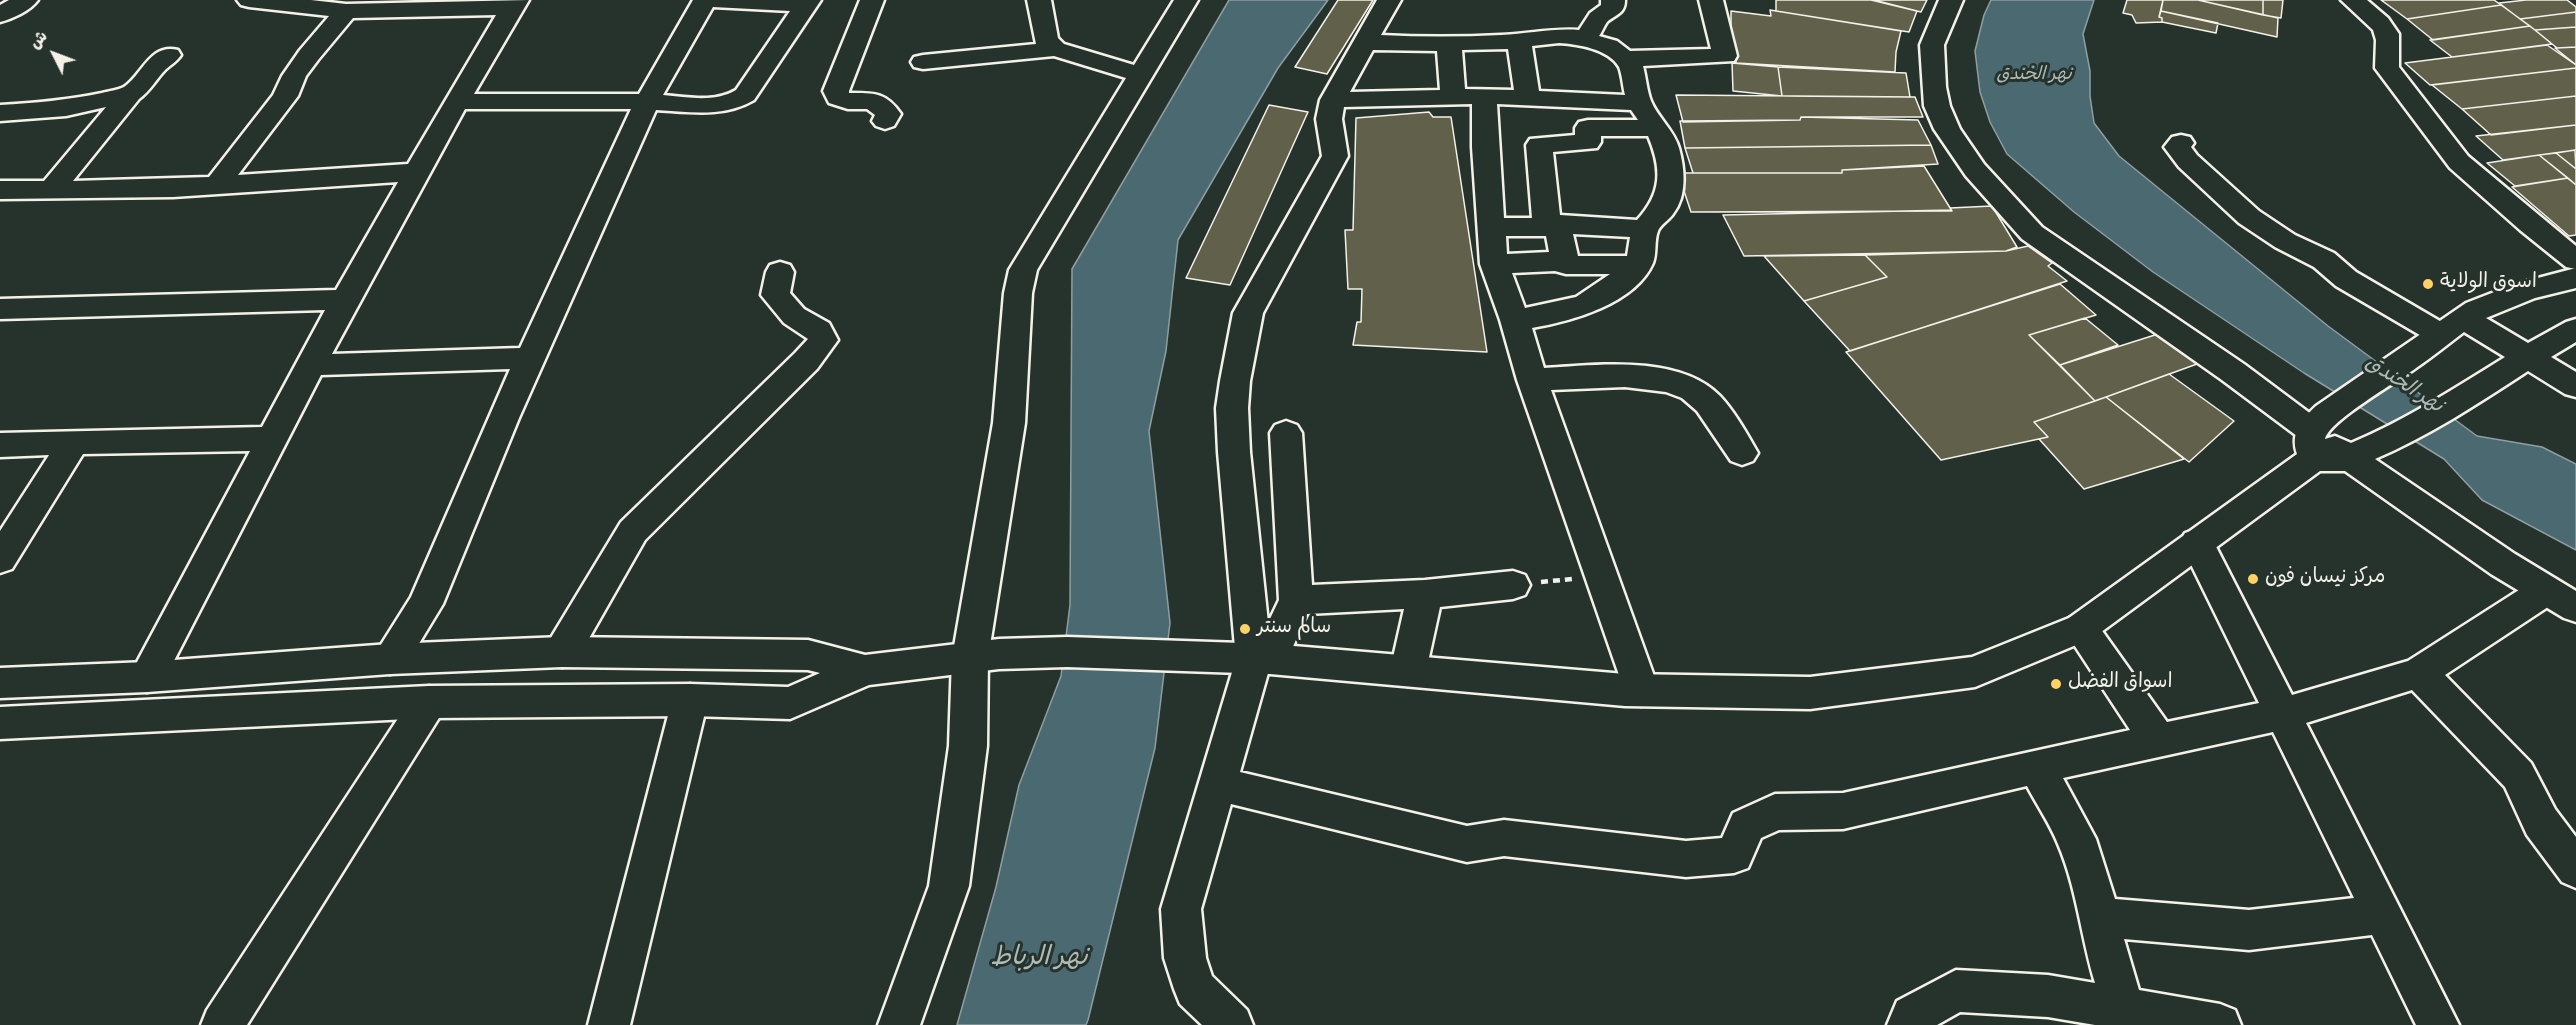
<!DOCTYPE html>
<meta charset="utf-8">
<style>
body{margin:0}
#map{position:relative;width:2576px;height:1025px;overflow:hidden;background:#26332d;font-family:"Gochi Hand","Playpen Sans Arabic",sans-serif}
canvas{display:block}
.north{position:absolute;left:24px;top:24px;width:60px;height:60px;-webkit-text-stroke:4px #26332d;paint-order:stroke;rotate:312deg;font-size:16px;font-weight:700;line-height:24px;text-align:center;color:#f4f1e8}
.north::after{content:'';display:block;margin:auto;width:21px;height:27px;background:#f4f1e8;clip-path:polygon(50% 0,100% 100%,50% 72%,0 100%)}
</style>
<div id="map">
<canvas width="2576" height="1025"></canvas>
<div class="north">ش</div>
</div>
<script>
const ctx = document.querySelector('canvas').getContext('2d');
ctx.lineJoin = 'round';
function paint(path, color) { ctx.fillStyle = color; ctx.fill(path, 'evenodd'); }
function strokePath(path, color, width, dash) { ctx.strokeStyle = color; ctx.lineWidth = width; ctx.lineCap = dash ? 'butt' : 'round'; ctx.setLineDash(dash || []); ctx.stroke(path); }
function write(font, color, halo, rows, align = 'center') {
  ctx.font = font + ' "Gochi Hand","Playpen Sans Arabic",sans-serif'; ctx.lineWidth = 6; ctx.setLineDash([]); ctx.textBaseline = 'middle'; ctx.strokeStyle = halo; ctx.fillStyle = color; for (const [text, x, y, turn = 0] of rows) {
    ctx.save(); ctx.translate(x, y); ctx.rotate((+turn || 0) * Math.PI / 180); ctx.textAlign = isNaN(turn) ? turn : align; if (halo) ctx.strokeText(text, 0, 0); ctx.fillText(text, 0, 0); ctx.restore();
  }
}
const water = new Path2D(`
 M1229,0H1328L1278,68L1178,240L1166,351L1149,431L1170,623L1155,748L1088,1020L1086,1025H957L996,887L1019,785L1061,676L1070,605L1072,269Z
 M1991,0H2094L2083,34L2090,71V96L2094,123L2119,156L2328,326L2477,436L2542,447L2576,464V550L2482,500L2444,459L2304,373L2153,272L2074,212L2007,154L1990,122L1980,92L1975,51L1984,15Z`);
const building = new Path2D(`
 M1338,0H1373L1327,74L1295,67Z
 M1776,0H1874L1917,11L1909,32L1776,11Z
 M1871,0H1927L1921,12Z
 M2127,0H2163L2159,17L2162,18V22L2136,23L2132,15L2123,13Z
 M2163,0H2198L2278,18L2277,37L2161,11Z
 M2198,0H2263V15Z
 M2263,0H2283L2281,18L2263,15Z
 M2381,0H2494L2501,5L2407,19Z
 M2526,0H2567L2576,7V12L2520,19L2499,3Z
 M2501,5L2530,26L2433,40L2407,19Z
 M1770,10L1901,31L1896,52L1895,72L1736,63L1731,38V11L1771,16Z
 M2161,11L2218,23L2216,33L2162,22V18L2159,17Z
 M2576,12V27L2535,30L2520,19Z
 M2530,26L2552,44L2452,57L2430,40Z
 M2576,27V47L2557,48L2535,30Z
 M2547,45L2576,65V68L2430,85L2405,63Z
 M2576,47V65L2555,48H2557Z
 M1732,63L1778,67L1782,96L1733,91Z
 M1778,67L1906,73L1910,97L1782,96Z
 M2576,68V96L2462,109L2432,85Z
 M1676,95L1915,97L1923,117H1801L1800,120L1683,122Z
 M2576,96V125L2491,135L2462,109Z
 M1269,105L1308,112L1230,285L1186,278Z
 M1429,112L1433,117H1451L1487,352L1353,345L1357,322H1361L1362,289H1348L1345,230H1353L1356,118Z
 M1801,117L1918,120L1931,145L1685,148L1680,121L1800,120Z
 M2576,125V150L2503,160L2476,136Z
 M1931,145L1938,164L1842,170V173H1693L1685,148Z
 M2575,150L2576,169L2556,153Z
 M2556,153L2576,169V185L2539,155Z
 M2539,155L2568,178L2515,186L2487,163Z
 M1924,166L1952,211L1691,212L1678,173H1842V170Z
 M2568,178L2576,185V235L2569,236L2512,187Z
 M1992,206L2017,247L2006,251L1744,256L1723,215L1951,210L1950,208Z
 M2028,246L2052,263L2048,266L2067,281L1850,351L1804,301L1887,277L1865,255L2006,251Z
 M1865,255L1887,277L1804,301L1764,256Z
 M2060,284L2096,315L2029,335L2095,401L2034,422L2048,437L1941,460L1846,352Z
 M2085,318L2118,345L2060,365L2029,335Z
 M2158,334L2197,364L2095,401L2060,365Z
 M2169,374L2234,421L2189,462L2106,397Z
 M2106,397L2184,459L2084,489L2039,439L2048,437L2034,422Z`);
const path = new Path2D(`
 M1541,582L1572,579`);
const minor = new Path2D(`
 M9,0H38C30,11 12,19 0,22V5Z
 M237,0H311L346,4L529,0L474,94H639L693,0H821L754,100C723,118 690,112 656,110L519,418L443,604L403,670L390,674L377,670L372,659L411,597L510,369L321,375L160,688L147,692L134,688L129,677L250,451L83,454L12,569L0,573V531L49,455L0,457V433L262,427L325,310L0,319V299L336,290L398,182L173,197L0,199V181H44L106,107L66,116L0,121V105C35,103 68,100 102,93C109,91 118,90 124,87C143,74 150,43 178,50L181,55C177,61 172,64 166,69C156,79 151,90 139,99L73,181L209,177L273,95L282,76L300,50L329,16L249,7L241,5ZM713,7L790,11L736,90C714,103 688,97 663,95ZM496,15L408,164L238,175L298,96L306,76L318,60L353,18ZM465,109H631L520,348L332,354Z
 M860,0H884L849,91V93C874,93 886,92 901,114L894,126L885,129L876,126L872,121L875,115L867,109H848L829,103L823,91Z
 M1027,0H1051L1058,38L1064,44L1134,65L1174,0H1198L1037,270L1032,293L1025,423L988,658L987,746L969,886L920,1025H878L929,886L949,746L952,658L993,423L1004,293L1009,270L1126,78L1054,56L923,69L914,67L911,62L914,57L923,55L1036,44Z
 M1377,0H1401L1381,35C1421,37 1461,37 1501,35C1527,34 1552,28 1579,30L1590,13L1601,5V0H1625C1625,14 1616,14 1607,22C1604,26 1602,32 1599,36L1617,41L1630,51L1711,49L1699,0H1723L1737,56L1734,61L1643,66C1646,77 1647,91 1651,101C1658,118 1674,130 1679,148C1685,170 1687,196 1673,214C1669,220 1660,225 1658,231C1654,241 1657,253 1653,263C1635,304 1572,321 1532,328L1544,368C1597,365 1679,354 1720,396C1735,412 1747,434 1758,453L1753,461L1742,465L1731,461L1697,411L1682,398L1666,392L1625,387L1551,390L1659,690L1654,701L1641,706L1628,701L1517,380L1500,320L1480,264L1472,147V104L1344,107L1342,119L1348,156L1263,313L1250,381L1248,408L1250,452L1268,623L1279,600L1270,433L1275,425L1286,421L1297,425L1302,433L1312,585L1425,580L1513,571L1525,575L1530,585L1525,595L1513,599L1440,607L1426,671L1421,682L1408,686L1395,682L1390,671L1404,609L1307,614L1283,670L1268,673L1240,772L1467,826L1504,820L1686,841L1722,838L1733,813L1775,794L1843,793L2130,730L2063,628L2069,618L2081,613L2093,618L2167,722L2259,703L2180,542L2185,533L2197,529L2209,533L2292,695L2408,661L2533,581L2545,577L2557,581L2562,591L2557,601L2445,675L2531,763L2555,809L2576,837V888L2562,882L2527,835L2505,787L2412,690L2306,723L2459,1025H2416L2372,935L2249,950L2124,939L2139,990L2220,1004L2235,1010L2241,1025H2095L2048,1017L1960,1012L1937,1025H1887L1897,1001L1956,970L2048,975L2095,983C2081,937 2077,888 2058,844C2050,824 2037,805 2027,786L1843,829L1779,830L1761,838L1748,868L1734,873L1686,877L1504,856L1467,862L1231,804L1201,909L1206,958L1212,976L1247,1010L1253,1025H1202L1180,1004L1174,989L1164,958L1161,909L1236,659L1218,452L1216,408L1220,381L1233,313L1322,156L1316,119L1320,100ZM1559,43C1577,44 1609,49 1619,67C1622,74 1623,87 1625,95L1539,91L1532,46ZM1508,49L1514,90L1465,89L1462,50ZM1373,50L1437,51L1440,90L1350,92ZM1497,104L1631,110L1638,120H1588L1579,122L1575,128V135L1530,139L1526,145L1532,218H1504ZM1601,136H1648C1662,169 1662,193 1637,220L1560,215L1553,152L1597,148L1601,142ZM1573,234L1630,237L1627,256H1578ZM1506,236H1546L1549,252L1507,254ZM1555,271L1566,274H1610L1576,297L1525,308L1512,273ZM2273,732L2354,898L2249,910L2115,899L2096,839L2063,778Z
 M1939,0H1963L1944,45L1946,87L1950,106L1960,129L1984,164L2042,227L2244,364L2323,423L2328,431L2323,439L2312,443L2301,439L2222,380L2022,239L1966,176L1934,129L1924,106L1920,45Z
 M2341,0H2367L2388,18L2399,34V67L2468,156L2576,246V269L2566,267L2520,230L2450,168L2375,68L2376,40L2373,30Z
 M2181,135L2190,137L2194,143L2191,147L2197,155L2259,211L2295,235L2334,253L2356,272L2450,327L2455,334L2450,341L2440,344L2430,341L2336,286L2314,267L2275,247L2239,223L2179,167L2164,147L2172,137Z
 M780,262L790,265L794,272L790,293L804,309L829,323L838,340L817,369L645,540L575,663L562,667L549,663L544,652L549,641L621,522L795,353L808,339L784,323L761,295L766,272L770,265Z
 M690,684L703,689L708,700L630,1025H588L672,700L677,689Z
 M429,686L442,691L447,702L442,713L247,1025H201L207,1010L416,691Z`);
const major = new Path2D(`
 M2576,268V288L2535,298L2486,318L2528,343L2566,322L2576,319V342L2551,357L2576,372V397L2565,394L2528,371C2479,403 2429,436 2375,459L2515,554L2576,591V622L2564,618L2491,574L2345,471H2320L2093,638L1975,687L1810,709L1625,706L1270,674L1067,667L999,669L869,685L790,719L690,716L429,718L0,739V707L429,686L690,684L788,687L820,673L808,670L562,667L390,674L147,692L0,698V668L147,662L390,644L562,637L808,640L865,655L999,639L1067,637L1270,644L1625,674L1810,677L1972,657L2069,618L2297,454C2290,433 2301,420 2316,406L2466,303L2515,284ZM2464,332L2505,357C2455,388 2406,420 2351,443L2335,436L2325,439C2330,420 2397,382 2416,368C2432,357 2448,344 2464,332Z`);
const markers = [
 [2428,284,6,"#ffd166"],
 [2253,579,6,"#ffd166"],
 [1245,629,6,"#ffd166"],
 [2056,684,6,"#ffd166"]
];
const farWaternames = [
 ["نهر الخندق",2034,76]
];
const poiNames = [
 ["اسوق الولاية",2440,284],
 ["مركز نيسان فون",2265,579],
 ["سالم سنتر",1257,629],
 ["اسواق الفضل",2068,684]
];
const waterNames = [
 ["نهر الخندق",2403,386,33]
];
const nearWaternames = [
 ["نهر الرباط",1039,960]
];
paint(water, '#4b6971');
strokePath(water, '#8f9fa1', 1.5);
paint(building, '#60604b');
strokePath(building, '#f4f1e8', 1.5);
strokePath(minor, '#f4f1e8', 5);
strokePath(major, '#f4f1e8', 5);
strokePath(path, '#f4f1e8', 4.5, [7, 5]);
paint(minor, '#26332d');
paint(major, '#26332d');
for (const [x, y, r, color] of markers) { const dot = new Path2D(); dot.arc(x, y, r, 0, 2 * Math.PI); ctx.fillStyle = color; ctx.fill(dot); strokePath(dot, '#26332d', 2); }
write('italic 18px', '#b0bbb8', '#26332d', farWaternames);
write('20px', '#f4f1e8', '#26332d', poiNames, 'left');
write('italic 21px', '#b0bbb8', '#26332d', waterNames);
write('italic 26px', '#b0bbb8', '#26332d', nearWaternames);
</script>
